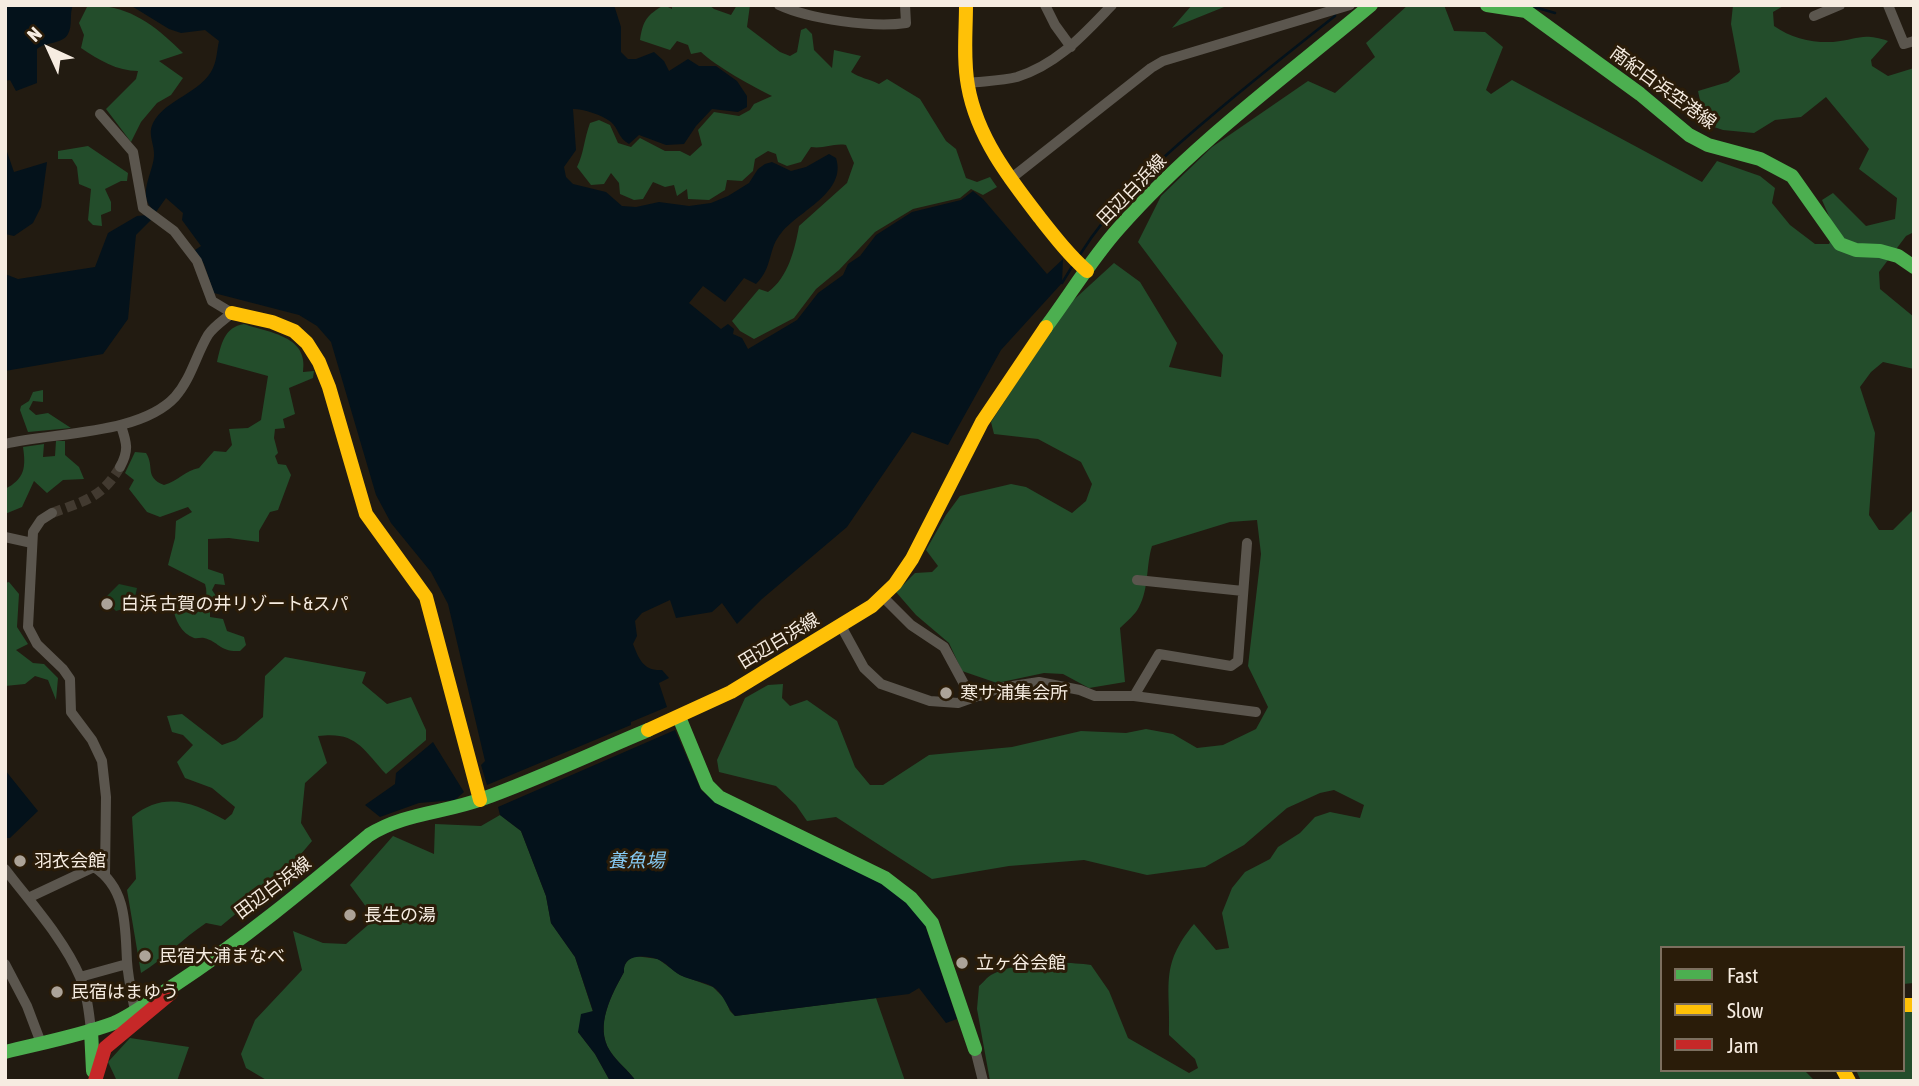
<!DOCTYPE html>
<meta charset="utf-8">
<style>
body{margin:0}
#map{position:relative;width:1919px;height:1086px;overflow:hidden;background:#221b11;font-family:"Asap Condensed",sans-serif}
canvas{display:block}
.frame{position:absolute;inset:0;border:7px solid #f6ece1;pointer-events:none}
.legend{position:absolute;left:1660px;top:946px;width:245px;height:126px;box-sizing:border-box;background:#2a1c09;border:2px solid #7c6f5f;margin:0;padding:9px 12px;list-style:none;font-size:21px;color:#f6ece1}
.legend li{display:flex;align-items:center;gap:14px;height:35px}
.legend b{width:35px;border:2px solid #7c6f5f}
.north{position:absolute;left:14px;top:14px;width:70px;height:70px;-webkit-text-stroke:5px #2a1c09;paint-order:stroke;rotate:315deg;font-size:19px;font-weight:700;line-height:28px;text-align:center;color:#f6ece1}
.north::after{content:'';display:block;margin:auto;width:24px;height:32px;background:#f6ece1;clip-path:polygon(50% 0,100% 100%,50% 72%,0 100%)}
</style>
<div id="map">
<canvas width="1919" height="1086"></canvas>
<div class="frame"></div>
<ul class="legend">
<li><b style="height:9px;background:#4caf50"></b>Fast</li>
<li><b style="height:9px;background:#ffc107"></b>Slow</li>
<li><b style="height:9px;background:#c62828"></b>Jam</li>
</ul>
<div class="north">N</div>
</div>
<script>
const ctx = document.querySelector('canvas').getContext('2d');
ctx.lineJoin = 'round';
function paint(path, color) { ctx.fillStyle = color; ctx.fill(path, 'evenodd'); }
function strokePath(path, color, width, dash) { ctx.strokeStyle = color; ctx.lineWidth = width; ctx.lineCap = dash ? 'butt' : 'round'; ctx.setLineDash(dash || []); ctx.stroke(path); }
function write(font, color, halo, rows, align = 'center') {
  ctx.font = font + ' "Asap Condensed","Noto Sans JP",sans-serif'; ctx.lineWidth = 6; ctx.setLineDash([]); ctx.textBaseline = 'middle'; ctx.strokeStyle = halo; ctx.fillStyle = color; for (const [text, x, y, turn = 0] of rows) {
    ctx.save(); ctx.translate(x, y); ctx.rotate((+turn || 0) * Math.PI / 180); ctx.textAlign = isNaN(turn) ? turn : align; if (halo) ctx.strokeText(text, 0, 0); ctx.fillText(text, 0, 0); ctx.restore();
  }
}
const green = new Path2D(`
 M119,584L137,588L133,606L116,611L104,599Z`);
const forest = new Path2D(`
 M664,5L672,9V5H709L714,9L731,15L737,5H750L747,27L780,52L790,56L797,52L801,30L806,28L812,34L814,50L832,68L834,50L861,56L851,72C860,78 869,79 879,84L887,79L920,99L946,141L956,149L966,178L977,182L990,177L997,187L983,195L971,189L960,198L913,209L875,232L839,270L816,289L794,318L754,339L740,331L732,321L759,289L768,292C788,278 795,249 799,226L847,183L854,163L846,145C833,143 824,149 811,147L801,162L787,166L778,162L776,154L768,151L755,159L753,171L742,181L727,180L725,190L709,200L688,199L687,189L677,196L674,185L665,187L653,182L643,199L634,200L620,194L619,183L611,173L604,184L591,185L577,167C584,153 584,139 590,123L599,120L610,125L618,143L631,147L640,138L665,151H680L690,156L702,145L698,130L714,112L739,116L750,110L754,104L772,96C755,88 714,65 701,52L691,54L688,45L677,41L670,50L640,40C643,20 647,15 664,5Z
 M1192,5H1229L1172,28Z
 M1408,5H1444L1454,31L1485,32L1503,47L1486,90L1491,94L1512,80L1702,182L1717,161L1760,176L1775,188L1772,203L1790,225L1815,244H1829L1835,230L1822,200L1833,193L1866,226L1895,219L1897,198L1859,169L1869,149L1826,97L1801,117L1775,120L1754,133L1723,130L1705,124L1698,91L1728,82L1740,72L1731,24L1733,5H1785L1773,12L1774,26C1791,38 1812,43 1833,42C1858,40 1861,32 1888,41L1871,60L1872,66L1888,76L1914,68V232L1906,236L1879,272L1880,289L1914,317V369L1883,362L1871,372L1860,387L1875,433L1869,515L1879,530H1893L1914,509V983L1903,984V948H1662V1070H1804L1815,1081H990L977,1009L979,986C983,983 987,977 991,975C1015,961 1065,961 1091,965L1109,991L1128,1038L1189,1073L1198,1068L1195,1059L1169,1035C1171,986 1159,966 1194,924L1216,950L1229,948L1222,913L1232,888L1245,872L1270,859L1278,847L1300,833L1315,817L1330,812L1360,818L1364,805L1334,790L1320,793L1287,808L1244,845L1205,867L1147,875L1084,860L1009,866L932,879L836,817L807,821L796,805L776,786L719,772L717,760L745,698L768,685L783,684L782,698L790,706L807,700L837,721L855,767L870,785H883L929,755L1012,747L1081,731L1126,733L1146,729L1173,734L1197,748L1223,745L1256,729L1268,707L1248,666L1261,554L1257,520L1230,522L1152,546C1146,565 1149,589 1139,607C1135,615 1127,621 1120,628L1125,682L1089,688L1063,674L1044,673L997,683L962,671L949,643L916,615L896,592L915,573L932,572L938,566L926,550L946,515L960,496L1011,484L1026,487L1072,513L1086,501L1092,484L1081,462L1038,439L994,434L991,422L1067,306L1114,263L1140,282L1177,343L1169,367L1221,377L1223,355L1138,242L1161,196L1212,147L1308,81L1335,93L1375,57L1366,43Z
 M102,6C135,9 160,30 183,53L159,61L183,78L171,95L157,103L141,122L131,142L106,109L136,79L138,71C117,71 99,60 81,48L84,35L79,23L87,7Z
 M88,146L128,173L127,181H121L105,189L111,202V211L101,215L102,226L93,225L88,220L91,189L79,184L77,167L72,159H58V151Z
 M244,324C270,333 309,336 303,372L314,371L313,378L289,388L295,414L283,419L285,428L275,429L274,438L278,453L275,456L278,464L286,465L291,475L278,510L270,512L259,531V542L229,538L208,539V569L223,574L225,585L215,584L212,590L216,596L226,594L223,605L216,603L210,608V617L223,619L227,631L244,637L246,645L240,651C219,652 220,642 204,638C201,637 197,639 194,638C181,633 175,620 173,607L177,605L185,606L195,615C204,606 209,596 205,584L168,565L175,538L176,521L192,512L188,507L160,517L147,512L129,489L134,480L125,473L135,452L146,453C155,467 144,477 164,485C178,481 186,470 199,468L214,451L226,452L232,445L229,429L248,428L261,420L268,376L217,362C221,345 224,327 244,324Z
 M43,390V402L33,401L29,409L36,415L48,413L71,428L28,432L20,410L21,406L29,401L33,392Z
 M56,441H65V455L79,467L84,479L63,480L47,493L34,481L22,507L5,514V489C25,479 26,467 23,447L44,444L43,457L55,456Z
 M9,582L19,594L17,627L28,644L16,650L33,663L44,664L58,678L56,700L48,680L35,676L25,684L5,686V583Z
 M285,657L366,672L362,683L387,704L411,697L426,730V740L386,774C362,748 356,731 318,736L327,763L305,783L301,823L312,841L284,874L273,892L256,897L221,926L206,923C182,939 164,959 141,973L127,890L136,879L132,817C164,791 192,802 225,820L232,814L235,807L212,788L185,778L177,762L193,745L183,735L172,732L167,716L182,714L222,745L236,740L263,717L265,676Z
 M500,815L521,831L546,896L551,923L575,957L593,1012L578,1032L595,1054L610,1081H268L246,1068L241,1054L255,1020L302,970L293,931L323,943L346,944L375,919L350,885L393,836L434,854L435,824L481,826Z
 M635,956L658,959L680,975L713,987L725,999L730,1011L735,1016L876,998L905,1081H636C628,1070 617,1062 610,1051C594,1026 612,994 624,972C623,964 628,959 635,956Z
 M1903,1009H1914V1081H1861L1856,1070H1903Z
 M130,1038L189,1047L177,1081L116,1079L108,1062Z`);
const water = new Path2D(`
 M5,5H73C69,14 73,25 68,34C63,44 45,42 37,49V83L16,91L10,80L5,81Z
 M130,5H614L621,27V52L628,59H636L654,52L664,61L669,71L688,59L699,66H716L737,81L747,96V107L738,112L712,109L696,126L684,144L666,145L639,135L629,144C618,138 619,129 611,122C602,115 584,109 573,109L576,150L564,167L566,177L573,184L606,192L622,206L636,207L659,202L689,206L711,203L728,196L749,183L758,169L765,164L772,162L791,171L806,167L829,154L836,158C847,192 799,211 782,232C767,249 774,266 756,284L744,278L725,302L703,286L689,303L721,329L728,324L734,329L733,334L742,338L748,349L797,320L818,293L843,275L848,264L860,256L876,235L912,212L961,200L973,191L983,199L1047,274L1063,259L1062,283L1001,350L948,445L912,432L847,527L762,599L737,624L722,603L712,612L676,618L670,600L642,613L635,621L637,636L633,644C639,659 643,671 662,670L669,678L659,683L667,707L631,722V725L487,785L481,765L485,761L448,604L431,572L391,523L376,495L331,342L317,326L299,315L214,293L204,264L195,250L201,246L182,220L183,213L166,198L156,212C135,197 153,174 154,156C155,145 147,134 153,123C165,99 202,93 213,68C217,60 217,49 219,41L205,30L181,33L169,29Z
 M5,146L14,172L47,162L41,207L33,223L14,236L5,234Z
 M147,215L152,219L136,235L128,319L103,354L5,371V274L18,279L95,267L108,233L137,216Z
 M675,730L701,790L715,802L876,879L903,895L925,925L957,1019L946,1023L919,988L909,994L735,1016C727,1008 725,997 716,989C706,981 691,981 680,975C672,971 666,962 657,959C644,955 623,954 624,972C612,994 594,1026 610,1051C617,1062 628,1070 636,1081H610L595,1054L578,1032L581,1014L593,1011L575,957L551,923L546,896L521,831L500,815L498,807Z
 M433,742L464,792L455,800L419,803L380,817L365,805L395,784L396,773Z
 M5,770L38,811L10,838H5Z`);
const stream = new Path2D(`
 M1531,6L1555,13
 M1079,256C1115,199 1159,160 1210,117C1251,82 1293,49 1335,16V12
 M1062,283L1073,265`);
const streetTunnel = new Path2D(`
 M52,513C84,501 102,498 120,467`);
const street = new Path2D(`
 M779,5C809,19 873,28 906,23L905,5
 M1045,5L1055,25L1071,47
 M1888,5L1904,44L1914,41
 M1814,16L1840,5
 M968,83C984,81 1002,81 1017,77C1058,64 1083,35 1112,5
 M1009,180L1151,68L1163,61L1350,5
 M5,444C54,432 140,435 175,397C191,379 196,355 208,335C214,326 224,320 232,313L212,301L197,261L174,231L143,208L133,152L100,114
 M120,467C129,451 127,443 121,426
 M52,513L41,520L33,532L28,627L37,644L63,669L70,679L71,712L92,740L102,761L106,797L105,874
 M5,537L32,543
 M1137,580L1243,591
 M883,597L911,625L944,647L964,684L980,696
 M841,626L864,668L881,684L930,701L958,703L1000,688L1039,682L1080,690L1095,696H1134L1256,712
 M1134,696L1159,654L1231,666L1238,661L1247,543
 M5,869C30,902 64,939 80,977C87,994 89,1012 91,1030
 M28,898L94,867C127,888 125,926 127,961C128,978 132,995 135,1011
 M5,964L27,1006L41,1043
 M80,977L127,964
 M975,1049L983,1081`);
const fast = new Path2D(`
 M1487,5L1526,11L1640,94L1689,135L1708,145L1760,159L1792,176L1840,244L1856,250L1880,251L1898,256L1914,267
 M1046,327C1070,295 1092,258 1119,228C1193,144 1285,77 1371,5
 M679,717L707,785L719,797L885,878L911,898L932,923L975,1049
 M91,1030L93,1071
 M5,1052C41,1043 79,1036 114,1023C135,1014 154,998 173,986C242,941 306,888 369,835C404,813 444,813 482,799C538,779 593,753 648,730`);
const slow = new Path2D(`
 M966,5C966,32 963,59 968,86C977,137 1009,178 1040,218C1055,237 1069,255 1087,271
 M232,313L272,322L294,331L307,343L319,362L329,387L366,514L426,597L480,800
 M648,730L731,692L872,606L895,584L912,559L982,422L1046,327
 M1903,1005H1914
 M1843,1070L1849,1081`);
const jam = new Path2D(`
 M95,1081L105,1048L171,993`);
const markers = [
 [107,604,7,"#aca398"],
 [946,693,7,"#aca398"],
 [20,861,7,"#aca398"],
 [350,915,7,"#aca398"],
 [145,956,7,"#aca398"],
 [962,963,7,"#aca398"],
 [57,992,7,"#aca398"]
];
const streetNames = [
 ["南紀白浜空港線",1663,88,36],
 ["田辺白浜線",1132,190,-46],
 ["田辺白浜線",779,641,-31],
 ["田辺白浜線",273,888,-37]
];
const poiNames = [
 ["白浜 古賀の井リゾート&スパ",121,604],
 ["寒サ浦集会所",960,693],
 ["羽衣会館",34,861],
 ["長生の湯",364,915],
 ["民宿大浦まなべ",159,956],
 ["立ヶ谷会館",976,963],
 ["民宿はまゆう",71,992]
];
const waterNames = [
 ["養魚場",636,861]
];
paint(green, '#1b4122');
paint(forest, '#234d2b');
paint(water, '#04121b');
strokePath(stream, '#04121b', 2.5);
strokePath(streetTunnel, '#423a30', 10, [10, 5]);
strokePath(street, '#5b564e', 10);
strokePath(fast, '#4caf50', 14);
strokePath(slow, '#ffc107', 14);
strokePath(jam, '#c62828', 14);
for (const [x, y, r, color] of markers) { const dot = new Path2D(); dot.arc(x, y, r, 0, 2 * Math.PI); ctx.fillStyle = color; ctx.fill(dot); strokePath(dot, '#2a1c09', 2.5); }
write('18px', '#f6ece1', '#2a1c09', streetNames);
write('18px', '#f6ece1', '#2a1c09', poiNames, 'left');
write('italic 19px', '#86cbf4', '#2a1c09', waterNames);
</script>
